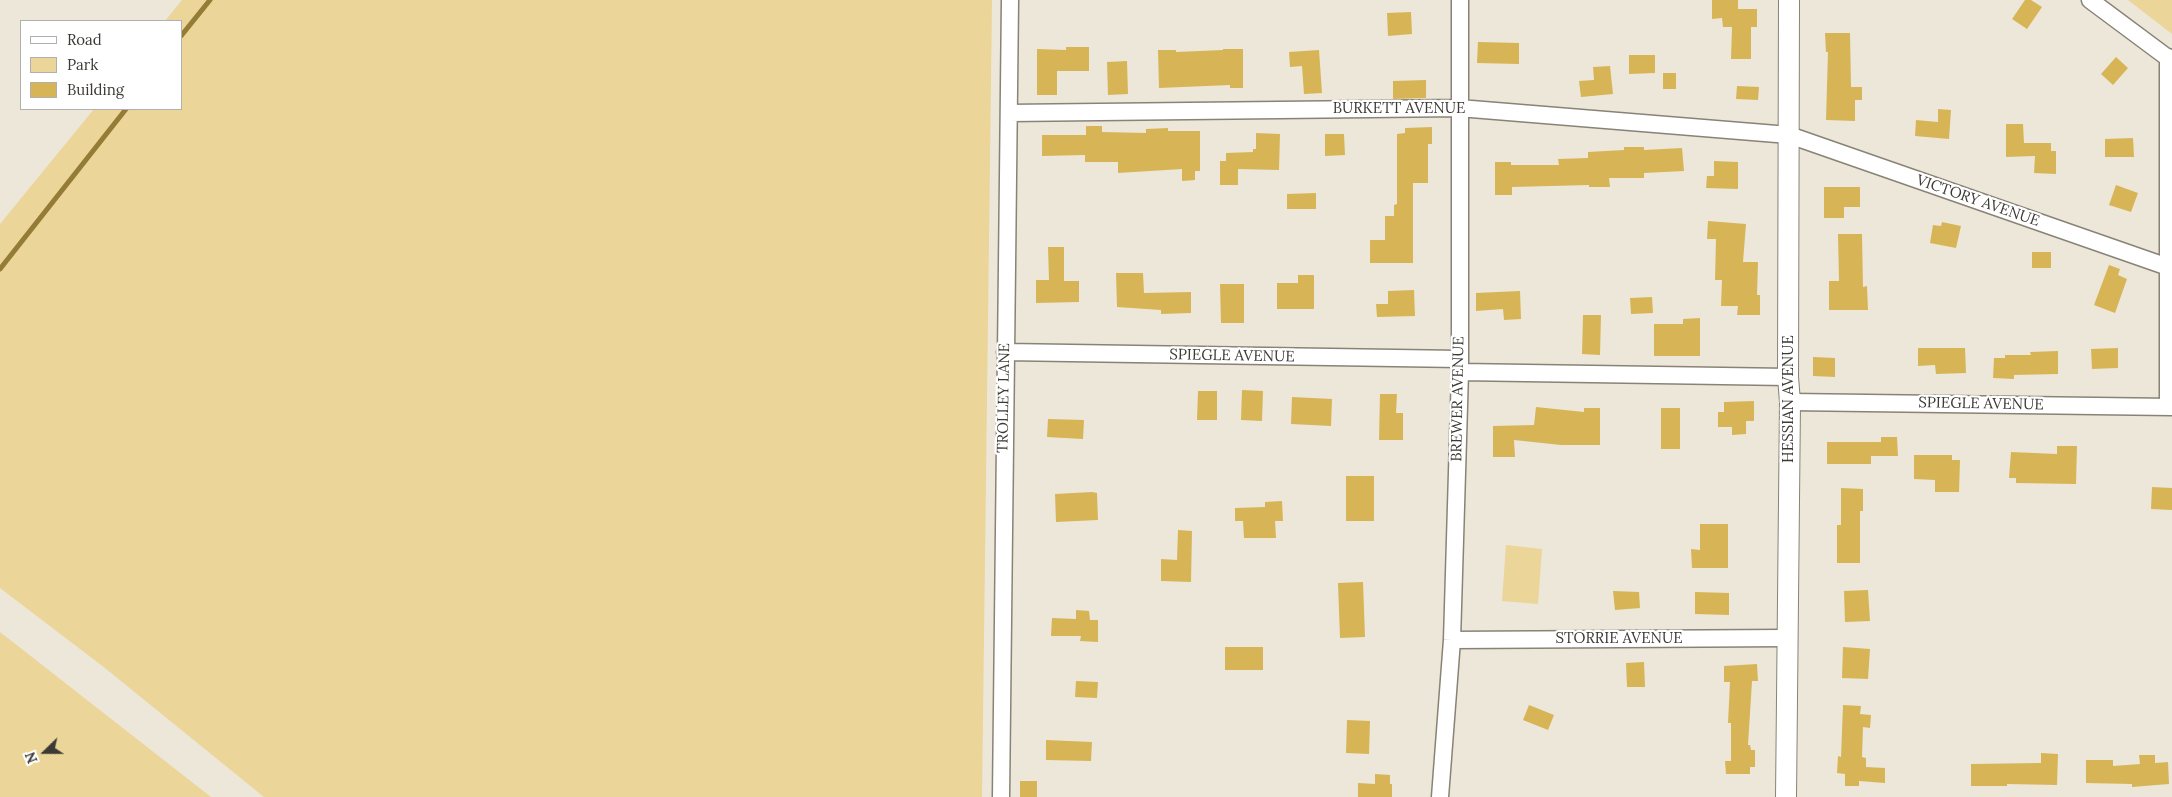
<!DOCTYPE html>
<style>
body{margin:0}
#map{position:relative;width:2172px;height:797px;overflow:hidden;background:#ece7d8;font-family:Lora,serif}
canvas{display:block}
.legend{position:absolute;left:20px;top:20px;width:162px;height:90px;box-sizing:border-box;background:#fff;border:1px solid #b1b0ae;margin:0;padding:6px 9px;list-style:none;font-size:15px;color:#3c3a34}
.legend li{display:flex;align-items:center;gap:10px;height:25px}
.legend b{width:25px;border:1px solid #b1b0ae}
.north{position:absolute;left:20px;top:727px;width:50px;height:50px;-webkit-text-stroke:4px #fff;paint-order:stroke;rotate:248deg;font-size:14px;font-weight:700;line-height:20px;text-align:center;color:#3c3a34}
.north::after{content:'';display:block;margin:auto;width:18px;height:22px;background:#3c3a34;clip-path:polygon(50% 0,100% 100%,50% 72%,0 100%)}
</style>
<div id="map">
<canvas width="2172" height="797"></canvas>
<ul class="legend">
<li><b style="height:6px;background:#fff"></b>Road</li>
<li><b style="height:14px;background:#ebd598"></b>Park</li>
<li><b style="height:14px;background:#d7b556"></b>Building</li>
</ul>
<div class="north">N</div>
</div>
<script>
const ctx = document.querySelector('canvas').getContext('2d');
ctx.lineJoin = 'round';
function paint(path, color) { ctx.fillStyle = color; ctx.fill(path, 'evenodd'); }
function strokePath(path, color, width, dash) { ctx.strokeStyle = color; ctx.lineWidth = width; ctx.lineCap = dash ? 'butt' : 'round'; ctx.setLineDash(dash || []); ctx.stroke(path); }
function write(font, color, halo, rows, align = 'center') {
  ctx.font = font + ' Lora,serif'; ctx.lineWidth = 4.5; ctx.setLineDash([]); ctx.textBaseline = 'middle'; ctx.strokeStyle = halo; ctx.fillStyle = color; for (const [text, x, y, turn = 0] of rows) {
    ctx.save(); ctx.translate(x, y); ctx.rotate((+turn || 0) * Math.PI / 180); ctx.textAlign = isNaN(turn) ? turn : align; if (halo) ctx.strokeText(text, 0, 0); ctx.fillText(text, 0, 0); ctx.restore();
  }
}
const green = new Path2D(`
 M182,0H992L982,797H264L105,668L0,588V224L94,109H181V21H165Z
 M2128,0H2172V34Z
 M1506,545L1542,549L1538,604L1502,601Z
 M0,632L211,797H0Z`);
const stream = new Path2D(`
 M181,36L210,0
 M0,269L126,109`);
const building = new Path2D(`
 M1712,0H1738V9H1757V27H1751V59H1731L1732,27H1723L1722,18L1712,19Z
 M2025,0H2031L2042,7L2027,29L2012,19Z
 M1411,12L1412,34L1388,36L1387,13Z
 M1825,33H1850L1851,87H1862V100H1855V121L1826,120L1828,52H1826Z
 M1478,42L1519,43V64L1477,63Z
 M1066,47H1089V71H1057V95H1037V49L1066,50Z
 M1223,49H1243V88H1230V85L1159,88L1158,50H1176V52L1223,50Z
 M1319,50L1322,93L1304,94L1302,66L1290,67L1289,52Z
 M1629,55H1655V73L1629,74Z
 M2116,57L2128,68L2113,85L2101,74Z
 M1127,61L1128,94L1108,95L1107,62Z
 M1610,66L1613,94L1581,97L1579,81L1594,80L1593,67Z
 M1663,73H1676V89H1663Z
 M1426,80V98L1393,99V81Z
 M1737,86L1759,87L1758,100L1736,99Z
 M1938,109L1951,110L1949,139L1915,136L1916,120L1938,122Z
 M2006,124H2023L2024,143H2051V151H2056V174L2034,173L2035,156L2006,157Z
 M1086,126H1102V132L1146,133V129L1168,128V131H1200V171H1195V180L1182,181V169L1118,173V162H1085V155L1042,156V135H1086Z
 M1432,127V144H1428V183H1413V263H1370V240H1385V216H1394V205L1397,204V134L1405,133V128Z
 M1256,133L1280,134L1279,170L1238,169V185H1220V161H1226V153L1253,152V149H1256Z
 M1325,134H1344L1345,155L1325,156Z
 M2133,138L2134,157H2105V139Z
 M1624,147H1644V150L1682,148L1684,171L1644,173V178H1609L1610,187H1589V185L1512,187V195H1495V162H1511V165H1559L1558,159L1588,158V152L1624,150Z
 M1714,161L1738,162V189L1706,188L1707,176H1714Z
 M2116,185L2138,193L2131,212L2109,205Z
 M1824,187H1860V207H1844V218H1824Z
 M1316,193V209H1287V194Z
 M1708,221L1746,224L1743,262H1758L1757,295H1760V315H1737L1738,306H1721L1722,280H1715L1716,239H1707Z
 M1942,222L1961,226L1956,248L1930,243L1933,225L1941,226Z
 M1838,234H1862L1863,287L1867,286L1868,310H1829V281H1839Z
 M1048,247H1064V281H1079V302L1036,303V280H1049Z
 M2032,252H2051V268H2032Z
 M2109,265L2120,269L2118,275L2127,279L2115,313L2094,305Z
 M1116,273H1143L1144,293L1191,292V313L1161,314V310L1117,307Z
 M1298,275H1314V309H1277V283H1298Z
 M1220,284H1244V323H1221Z
 M1414,290L1415,316L1377,317L1376,304H1388V291Z
 M1520,291L1521,319L1504,320L1503,309L1476,311V293Z
 M1652,297L1653,313L1631,314L1630,298Z
 M1583,315H1601L1600,355L1582,354Z
 M1700,318V356H1654V324H1683V319Z
 M1918,348H1965L1966,373L1936,374L1935,365L1918,366Z
 M2118,348V368L2092,369L2091,349Z
 M2058,351V374L2014,375V379L1993,378L1994,358H2005V355H2031L2030,352Z
 M1813,357L1835,358V377L1813,376Z
 M1242,390L1263,391L1262,421L1241,420Z
 M1198,391H1217V420H1197Z
 M1380,394H1397L1396,413H1403V440H1379Z
 M1292,397L1332,399L1331,426L1291,424Z
 M1754,401V421H1746V434L1732,435V427H1718V412H1724V402Z
 M1536,407L1584,412V408H1600V445H1561L1514,440L1515,457H1493V426L1534,425Z
 M1661,408H1680V449H1661Z
 M1048,419L1084,420L1083,439L1047,437Z
 M1881,437H1897L1898,456H1871V464H1827V442H1881Z
 M2057,446H2077L2076,484L2016,483V478H2009L2011,452L2057,454Z
 M1914,455H1952V460H1960L1959,492H1935V480L1914,479Z
 M1346,476H1374V521H1346Z
 M2152,487L2172,488V510L2151,509Z
 M1841,488L1863,489V511H1860V563H1837V525H1841Z
 M1092,492L1097,493L1098,520L1056,522L1055,494Z
 M1282,501L1283,521H1275L1276,538H1244L1243,521H1235V508L1265,507V502Z
 M1700,524H1728V568H1692L1691,549L1700,550Z
 M1178,530L1192,531L1191,582L1161,581V559L1177,560Z
 M1363,582L1365,637L1340,638L1338,583Z
 M1868,590L1870,621L1845,622L1844,591Z
 M1613,591L1639,592L1640,608L1615,610Z
 M1695,592L1729,593V615L1695,614Z
 M1076,610L1089,611L1090,620H1098V642L1080,641L1081,636H1051L1052,618L1076,619Z
 M1225,647H1263V670H1225Z
 M1843,647L1870,649L1868,679L1842,678Z
 M1644,662L1645,687H1627L1626,663Z
 M1757,664L1758,681H1752L1748,745H1750L1751,750H1755V767H1750V774H1726L1725,761H1731V723H1728L1730,682H1724V666Z
 M1076,681L1098,682L1097,698L1075,697Z
 M1529,705L1554,715L1548,730L1523,720Z
 M1843,705L1861,706L1860,714L1871,715L1870,728L1863,727L1862,757L1866,758V767L1885,768V783L1859,781V786H1845V774L1837,773L1838,756L1841,757Z
 M1347,720L1370,721L1369,754L1346,753Z
 M1046,740L1092,742L1091,761L1046,760Z
 M2041,753L2058,754L2057,785L2007,784V786H1971V764L2041,763Z
 M2139,755H2155V763L2168,762L2169,784L2132,787V784L2086,783V760H2113V766L2140,764Z
 M1375,774L1390,775V784H1392V797H1358V783L1375,784Z
 M1020,781H1037V797H1020Z`);
const minor = new Path2D(`
 M2090,0L2172,61
 M1009,113L1459,108L1789,135L2168,267
 M1005,352L1460,359
 M1460,372L1788,377
 M1790,402L2172,407
 M2168,407V57
 M1452,640L1787,638
 M1001,797L1010,0
 M1440,797L1452,640L1460,372V0`);
const major = new Path2D(`
 M1786,797L1790,402L1788,377L1789,0`);
const streetNames = [
 ["BURKETT AVENUE",1399,109],
 ["VICTORY AVENUE",1978,201,19],
 ["SPIEGLE AVENUE",1232,356,1],
 ["TROLLEY LANE",1004,398,-89],
 ["BREWER AVENUE",1458,399,-89],
 ["HESSIAN AVENUE",1789,399,-90],
 ["SPIEGLE AVENUE",1981,404,1],
 ["STORRIE AVENUE",1619,639]
];
paint(green, '#ebd598');
strokePath(stream, '#947c36', 5);
paint(building, '#d7b556');
strokePath(minor, '#888376', 19);
strokePath(major, '#888376', 22);
strokePath(minor, '#fff', 16);
strokePath(major, '#fff', 20);
write('15px', '#3c3a34', '#fff', streetNames);
</script>
